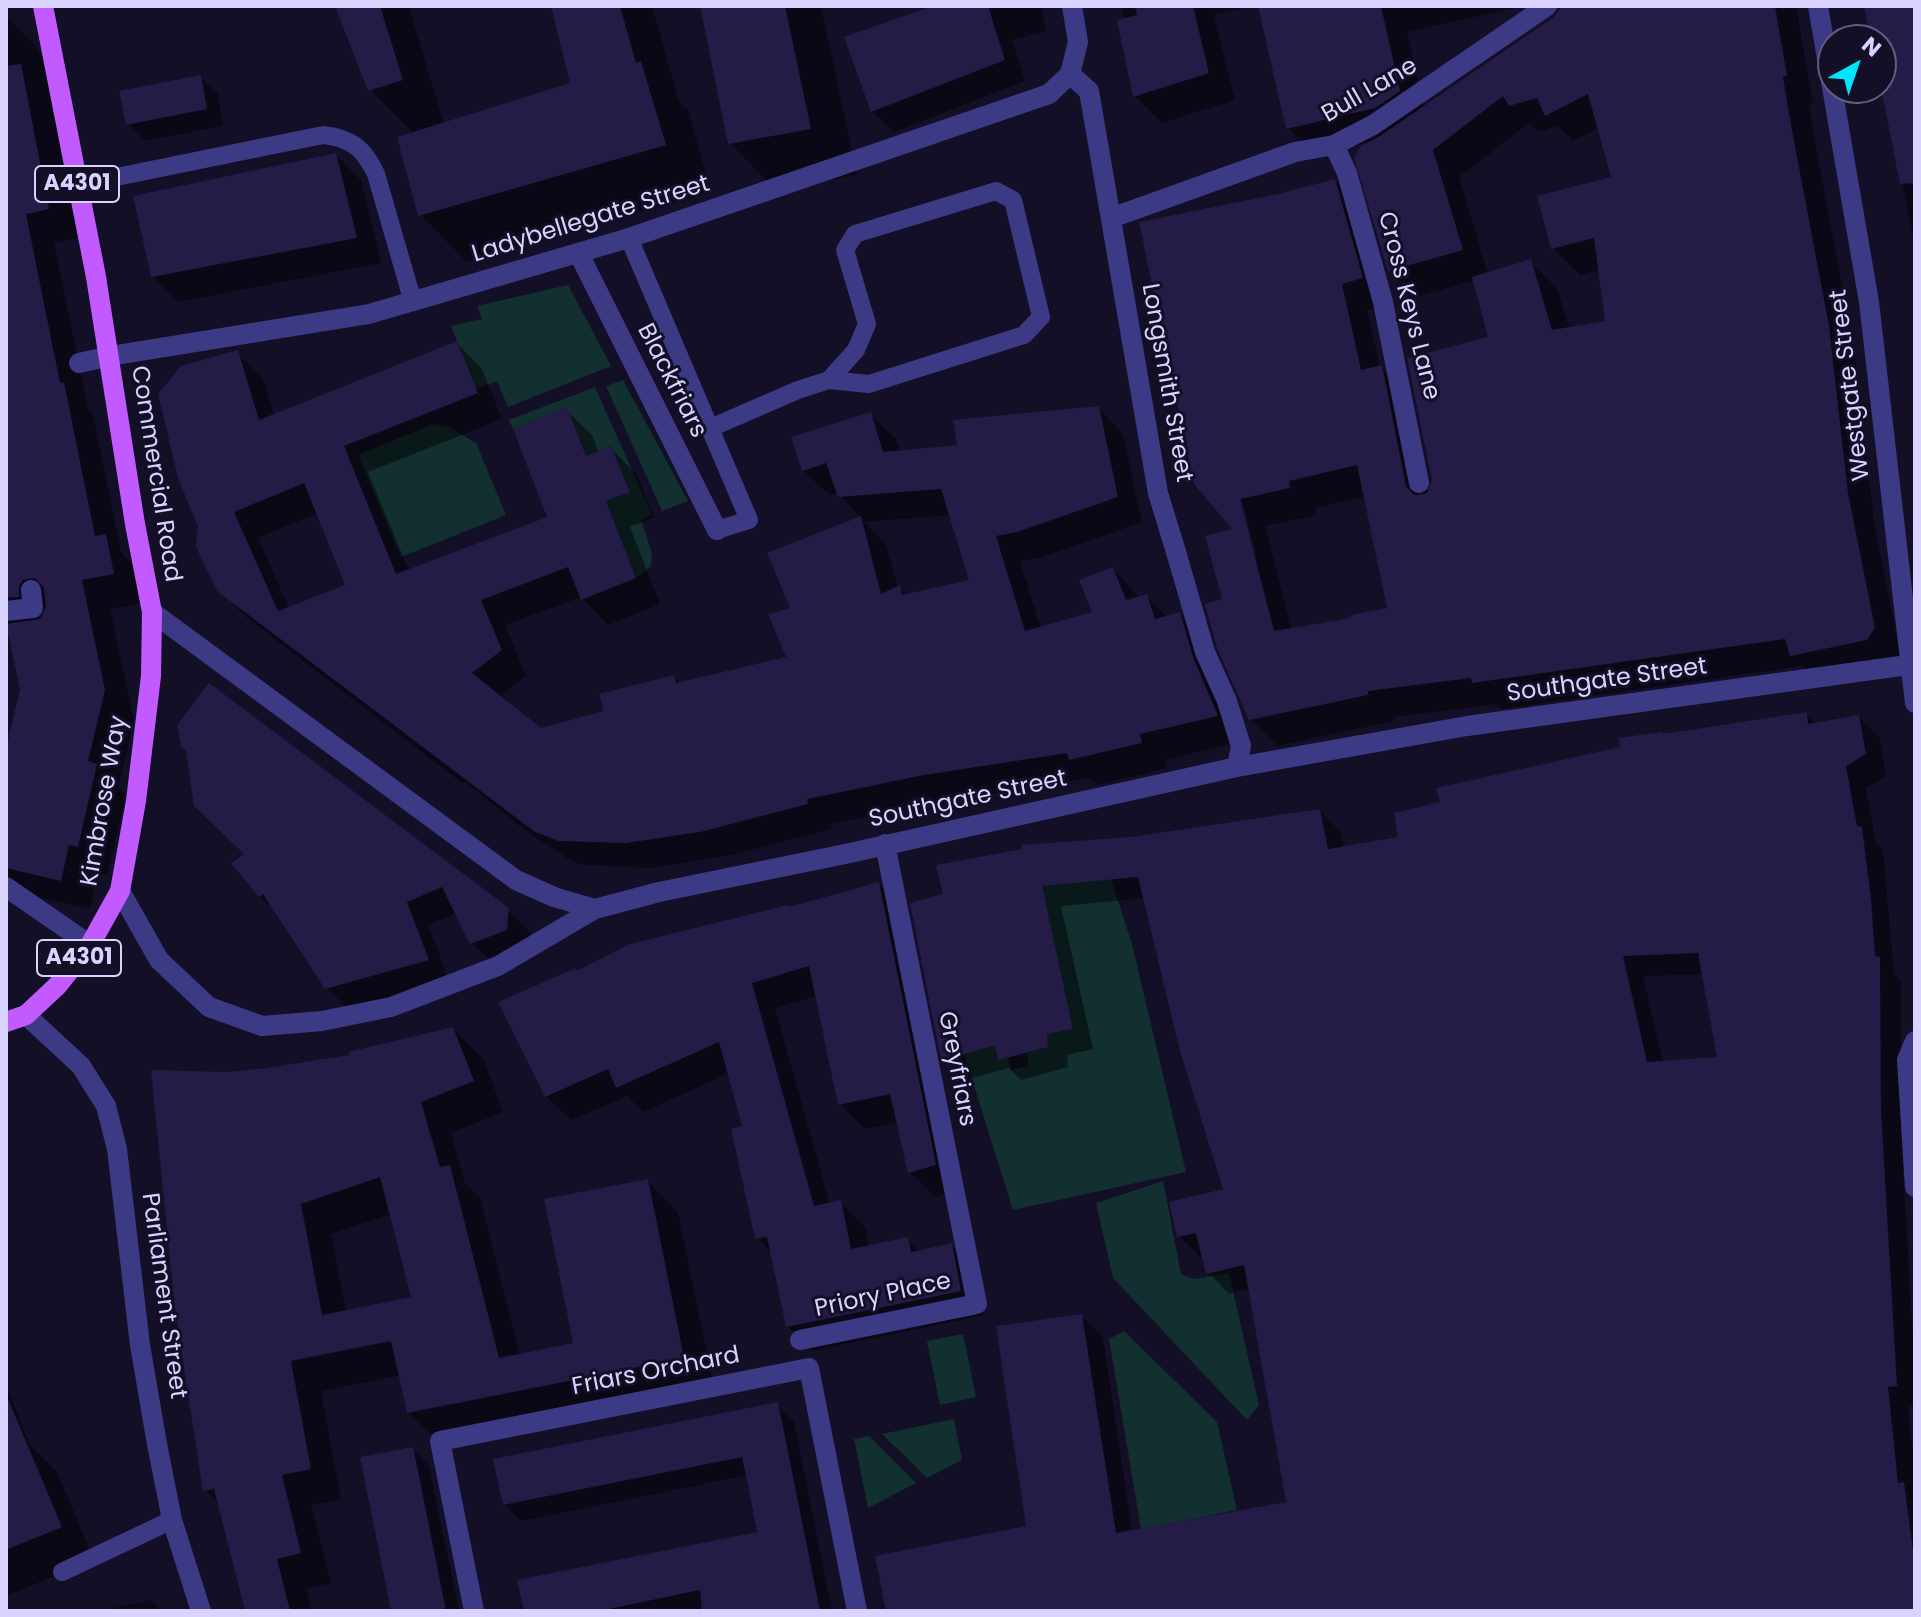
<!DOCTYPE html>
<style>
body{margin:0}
#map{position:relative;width:1921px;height:1617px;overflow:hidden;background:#130f26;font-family:Poppins,sans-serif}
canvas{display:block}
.frame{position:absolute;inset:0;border:8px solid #d9d4ff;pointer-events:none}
.north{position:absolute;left:1817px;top:24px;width:80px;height:80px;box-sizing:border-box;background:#130f26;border:2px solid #625e7d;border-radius:50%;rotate:40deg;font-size:22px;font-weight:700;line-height:32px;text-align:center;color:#d9d4ff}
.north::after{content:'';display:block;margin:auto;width:28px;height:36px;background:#00e5ff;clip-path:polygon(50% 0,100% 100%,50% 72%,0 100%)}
</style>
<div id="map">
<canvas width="1921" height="1617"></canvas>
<div class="frame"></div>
<div class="north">N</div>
</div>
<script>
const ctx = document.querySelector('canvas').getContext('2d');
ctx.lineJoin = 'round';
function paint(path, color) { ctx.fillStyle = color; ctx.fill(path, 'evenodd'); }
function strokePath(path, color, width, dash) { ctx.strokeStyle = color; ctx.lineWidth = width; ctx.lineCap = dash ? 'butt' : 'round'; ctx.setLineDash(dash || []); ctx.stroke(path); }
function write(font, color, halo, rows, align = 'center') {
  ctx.font = font + ' Poppins,sans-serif'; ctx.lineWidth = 6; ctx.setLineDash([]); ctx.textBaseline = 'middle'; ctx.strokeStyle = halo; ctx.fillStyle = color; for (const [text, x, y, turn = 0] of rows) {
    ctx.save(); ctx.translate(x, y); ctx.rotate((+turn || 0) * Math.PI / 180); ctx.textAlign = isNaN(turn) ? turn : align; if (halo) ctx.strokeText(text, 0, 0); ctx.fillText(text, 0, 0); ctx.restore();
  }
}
const green = new Path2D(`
 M568,285L611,366L508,407L497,381L476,389L451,326L482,319L477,306Z
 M623,380L688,501L662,511L606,386Z
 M595,387L652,515L641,520L652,553L651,566L636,578L606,501L630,491L611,446L586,456L567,407L513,429L509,420Z
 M433,424L449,427L476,443L506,515L401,557L358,455Z
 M1111,879L1132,944L1186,1172L1013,1210L964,1054L995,1046L998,1060L1008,1057L1011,1070L1028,1066L1027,1052L1047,1034L1073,1029L1050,925L1035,886Z
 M1163,1181L1181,1274L1194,1279L1229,1273L1259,1405L1247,1420L1113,1278L1096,1203Z
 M1124,1331L1217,1422L1237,1510L1141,1529L1109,1339Z
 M963,1334L976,1397L940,1405L927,1341Z
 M954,1419L962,1460L927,1478L882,1434Z
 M869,1436L916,1483L868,1508L854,1439Z`);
const shadow = new Path2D(`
 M337,6H413L409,7L444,124L573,84L553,6H652L679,102L688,110L711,192L467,262L420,214L414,134L370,89Z
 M702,6H821L857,175L777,191L730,143Z
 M939,6H1041L1046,31L1012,40L1025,81L894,132L872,111Z
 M1122,6H1252L1214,15L1235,100L1162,123L1135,96Z
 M1260,6H1524L1407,32L1424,108L1556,18L1561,12V6H1796L1813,103H1809L1817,153L1855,354L1874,522L1901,656L1894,666L1819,682L1803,666L1501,709L1497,704L1393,717L1394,721L1277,746L1251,719L1219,647L1207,605L1224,600L1208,537L1235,530L1196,483L1141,224L1278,196L1335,181L1362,208L1388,305L1367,310L1380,367L1409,394L1429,495L1434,481L1410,360L1491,338L1475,280L1416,297L1390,270L1357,158L1365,143L1315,155L1288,128ZM1529,123L1538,132L1558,126L1573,141L1599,128L1613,178L1540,197L1553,248L1580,275L1600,270L1607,323L1570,329L1557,288L1530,261L1488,274L1459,177ZM1239,489L1256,554L1250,549L1235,490ZM1366,496L1390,610L1353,617V619L1292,630L1265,526L1316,515L1315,508Z
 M1869,6H1915V247L1881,80V40H1866L1873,36Z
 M6,16L35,45L42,57L78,238L54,243L88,409L93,414L121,552L134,566L142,603L110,609L134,720L118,787L126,795L107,875L98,873L90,909L11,891L6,886V744H9L22,689L6,622Z
 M200,77L218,94L223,126L145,141L128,124Z
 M336,155L361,180L381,263L178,302L152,276Z
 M457,343L482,369L502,419L368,472L409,571L549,518L566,410L592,435L599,453L611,448L636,474L654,517L630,527L660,604L608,625L581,597L505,625L526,676L499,697L540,730L607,713L674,677L680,684L789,658L792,609L861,518L838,493L829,495L803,470L870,414L896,439L900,452L959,447L1098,408L1123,434L1142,522L1043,557L1020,561L1041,629L1095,613L1113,569L1140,598L1146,596L1168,618L1179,614L1205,640L1242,741L1165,760L1167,768L1097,785L1090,778L951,800L831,824L832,829L726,856L652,868L586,865L573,862L522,828L464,781L462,783L245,616L219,589L237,353L263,378L274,416ZM318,513L348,587L289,609L258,538ZM951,515L972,582L908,596L898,588L886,544L864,522Z
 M1806,714L1817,725L1859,717L1880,738L1886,776L1866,788L1876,843L1883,850L1894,974L1901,980V1132L1915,1374V1406L1908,1407L1915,1472V1611H888L1028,1527L1082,1316L1103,1337L1132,1532L1288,1503L1250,1288L1229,1294L1208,1272L1204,1256L1200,1257L1179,1236L1225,1190L1146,898L1061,906L1093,1049L1067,1055L1068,1067L1021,1080L1009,1068L964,1080L943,1059L912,904L1131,839L1320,811L1341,832L1344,848L1400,839L1442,804L1663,736ZM1704,974L1719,1059L1663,1063L1643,976Z
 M188,752L508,910L531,933L529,953L494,965L471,942L457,913L428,925L450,983L350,1011L327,988L279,914L260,896L246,855Z
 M879,884L903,909L960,1190L935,1197L910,1172L898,1122L865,1129L840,1104L817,996L775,1008L830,1204L840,1202L865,1227L869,1247L907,1239L920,1252L951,1245L976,1270L985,1315L812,1351L787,1326L773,1254L757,1238L745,1128L730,1073L643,1112L627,1096L571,1120L546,1096L578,973Z
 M453,1029L484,1060L503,1112L451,1133L465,1183L480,1198L520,1356L576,1344L647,1181L678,1212L714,1388L439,1443L408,1412L401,1375L321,1391L341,1499L311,1505L331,1583L306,1589L312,1611H247L221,1506L205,1490L229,1074L352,1057ZM392,1214L414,1299L346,1312L331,1234Z
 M6,1386L30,1445L57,1472L94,1560L6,1596Z
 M777,1405L794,1422L832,1611H526L759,1534L748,1475L521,1521L504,1504Z
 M412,1449L429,1466L459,1611H393Z
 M150,1600L162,1611H105V1610Z`);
const building = new Path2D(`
 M335,6H380L403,80L368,91Z
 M551,6H620L636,63L641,61L666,145L418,216L397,137L570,83Z
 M700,6H785L811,129L728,144Z
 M933,6H988L1005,60L871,112L844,37Z
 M1135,6H1193L1209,73L1133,97L1117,20L1137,15Z
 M1258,6H1381L1400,91L1375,108L1286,129Z
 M1562,6H1775L1787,76L1783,77L1791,125L1829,326L1848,493L1875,628L1867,640L1790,656L1785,639L1472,683L1471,678L1368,691V695L1249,720L1217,648L1205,604L1222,599L1205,536L1232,529L1194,484L1139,222L1278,194L1335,179L1363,278L1342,284L1361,370L1382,365L1406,486L1414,495L1427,493L1432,480L1407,358L1488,337L1472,277L1531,259L1552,330L1605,321L1594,238L1551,249L1537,196L1611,177L1588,94L1545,116L1537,98L1509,106L1503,96L1433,150L1463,250L1388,271L1354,158L1361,146L1380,136L1554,17ZM1357,465L1387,608L1351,615V618L1274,631L1240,499L1290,488L1289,481Z
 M1864,6H1915V183L1900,184L1881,88V40H1871Z
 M21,64L49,209L26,214L60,383L64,382L95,536L106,534L114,574L82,580L105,690L88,761L97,764L78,847L69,845L61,881L6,868V749L20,689L6,624L40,619L46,607L44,588L35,578L23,580L19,586V597L6,598V66Z
 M201,75L207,109L126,125L119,91Z
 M336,153L357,238L151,277L133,196Z
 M457,341L478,393L344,446L396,574L547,517L513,429L567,407L586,456L611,446L630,492L606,501L636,578L581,600L568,567L481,600L502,650L472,673L541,728L604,711L599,694L674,675L676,683L786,657L768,614L790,608L767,553L861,516L881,594L900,585L902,595L969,580L941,489L838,497L826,463L802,471L791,437L871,412L883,452L957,445L953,420L1099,406L1118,497L1017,532L996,536L1025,631L1092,612L1079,580L1113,567L1126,600L1147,594L1155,619L1180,612L1193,657L1218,716L1140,734L1142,743L1069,760L1067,753L924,775L807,799L808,804L700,832L626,843L559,841L535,832L217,591L196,547L198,527L178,478L158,394L181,366L238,350L259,420ZM304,483L345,585L278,611L234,512Z
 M209,683L509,908L507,930L470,944L442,887L407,902L429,960L325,989L263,894L259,897L231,863L244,854L194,806L186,751L181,747L177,725Z
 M1807,712L1808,724L1859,715L1866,754L1846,766L1857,826L1862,827L1871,899L1875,956L1880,957L1881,1110L1897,1386L1888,1387L1898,1483L1904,1482L1915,1566V1611H886L875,1556L1026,1526L996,1326L1082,1314L1116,1533L1286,1502L1244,1265L1206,1274L1196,1233L1177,1237L1169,1202L1223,1189L1180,1051L1138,877L1042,886L1073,1029L1047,1034L1048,1047L998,1060L995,1046L941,1060L910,903L943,894L936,865L1022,849L1021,845L1131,837L1320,809L1328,849L1398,837L1394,813L1440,802L1436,788L1620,747L1618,738L1662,732L1663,734ZM1698,953L1717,1057L1647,1062L1623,956Z
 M879,882L936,1165L908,1173L890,1094L838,1105L809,966L752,983L814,1206L841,1200L851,1249L908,1237L911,1252L952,1243L961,1291L786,1327L767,1237L755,1239L731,1129L742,1126L719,1042L616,1088L608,1069L545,1097L498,1002L576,968L577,971L630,944L788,905L789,907Z
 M453,1027L474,1081L421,1102L440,1167L450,1165L499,1358L573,1343L544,1199L648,1179L684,1358L407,1413L391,1341L291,1361L311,1469L282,1475L301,1553L277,1559L290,1611H245L214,1489L203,1491L175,1309L151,1070L229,1072L267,1068L349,1055L348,1052ZM380,1177L411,1297L322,1315L301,1204Z
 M6,1394L62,1527L6,1550Z
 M778,1402L820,1611H702L700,1590L599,1611H524L517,1580L757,1532L750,1495L742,1457L503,1505L493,1459Z
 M413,1447L419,1476L446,1611H391L360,1457Z`);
const service = new Path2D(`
 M77,185L323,135C352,138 364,149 376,174L413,302
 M629,238L749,520L717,530
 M708,429L798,390L829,380L869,384L1024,335L1041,317L1013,200L996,191L855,234L845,250L867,324L856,350L829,380
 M62,1572L172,1520`);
const pedestrian = new Path2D(`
 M1818,6L1869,302L1915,703
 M1373,125L1547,6
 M79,363L110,356
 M1176,552L1205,652L1227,701L1241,746L1237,767
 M6,611L33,608L31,590
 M152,612L516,880L554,897L595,909
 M6,887L90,945
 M120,891L159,960L209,1007L262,1026L322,1021L391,1007L498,966L595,909L659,892L850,853L1237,767L1467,726L1915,664
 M1915,1041L1907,1060L1915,1187
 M800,1340L977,1304L885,844`);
const minor = new Path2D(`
 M1072,6L1078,42L1070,74L1089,91L1158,493L1176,552
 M1334,145L1347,173L1383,302L1419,483
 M1111,218L1295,152L1334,145L1373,125
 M579,254L717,530
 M110,356L369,314L629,238L1049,94L1070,74
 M26,1015L81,1066L106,1106L117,1149L140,1345L157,1444L172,1520L201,1611
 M474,1611L440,1441L809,1368L857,1611`);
const primary = new Path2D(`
 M6,1022L26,1015L57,986L90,945L120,891L136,801L151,676L152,612L135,524L96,277L43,6`);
const shields = [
 [77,184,84],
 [79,958,84]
];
const shieldNames = [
 ["A4301",77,184],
 ["A4301",79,958]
];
const streetNames = [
 ["Bull Lane",1370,91,-30],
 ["Ladybellegate Street",591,220,-17],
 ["Cross Keys Lane",1408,306,76],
 ["Blackfriars",671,381,63],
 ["Longsmith Street",1166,383,80],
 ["Westgate Street",1851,385,-97],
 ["Commercial Road",155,474,81],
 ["Southgate Street",1607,681,-8],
 ["Southgate Street",968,800,-12],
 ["Kimbrose Way",105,801,-80],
 ["Greyfriars",956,1069,79],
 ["Parliament Street",163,1296,82],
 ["Priory Place",883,1296,-12],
 ["Friars Orchard",656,1372,-11]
];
paint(green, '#12302f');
paint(shadow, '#0007');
paint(building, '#241b47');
strokePath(service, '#3d3a85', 18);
strokePath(pedestrian, '#3d3a85', 20);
strokePath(minor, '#3d3a85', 20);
strokePath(primary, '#c25bff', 20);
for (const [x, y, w] of shields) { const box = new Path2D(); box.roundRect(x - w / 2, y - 18, w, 36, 6); ctx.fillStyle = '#130f26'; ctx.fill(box); strokePath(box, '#d9d4ff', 2); }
write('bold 22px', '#d9d4ff', null, shieldNames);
write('24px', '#d9d4ff', '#130f26', streetNames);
</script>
